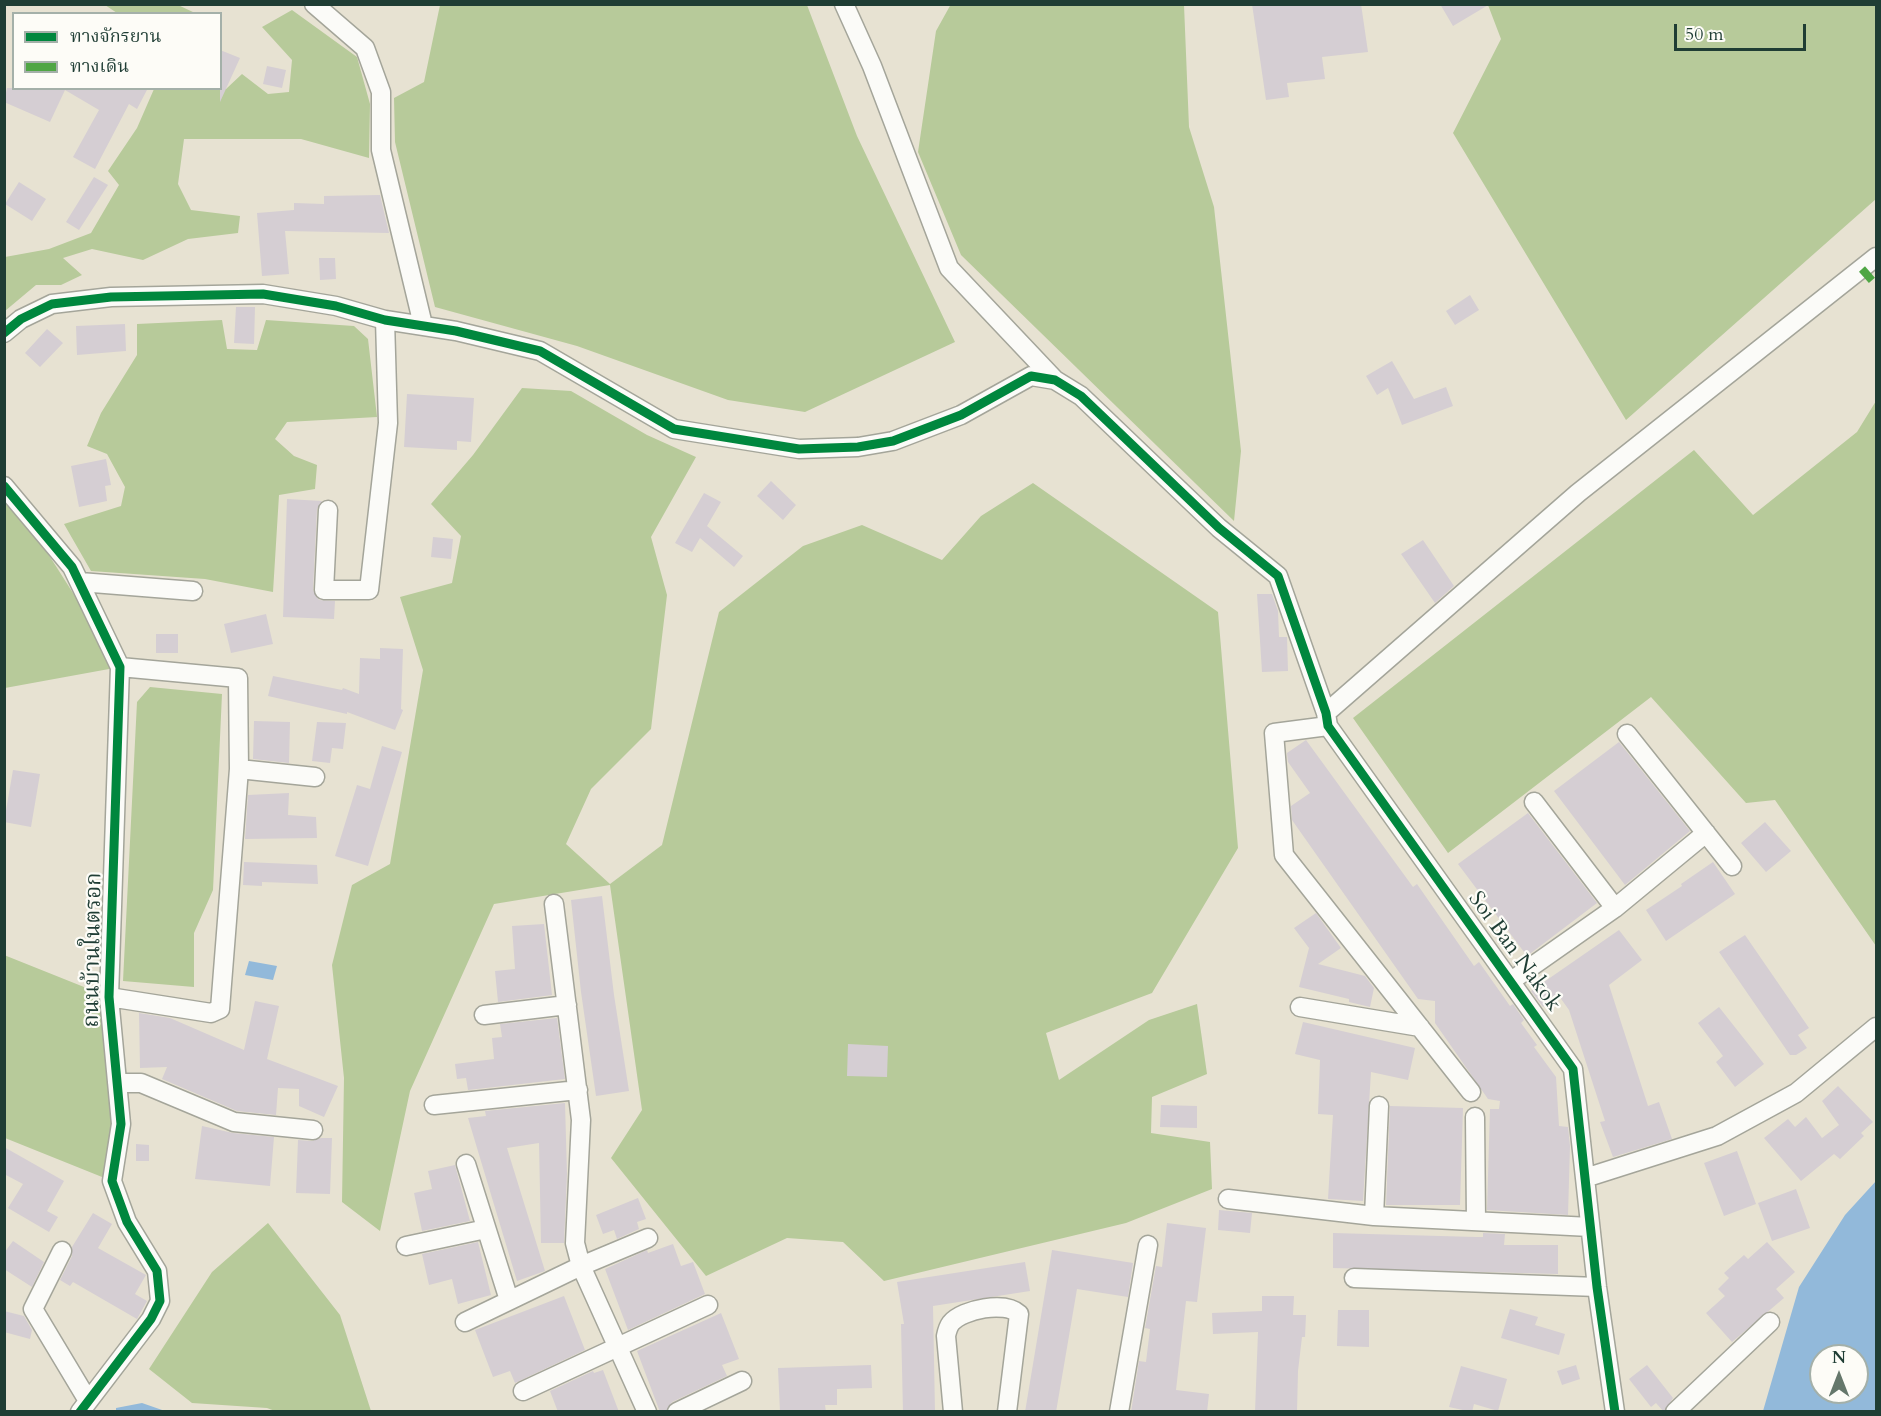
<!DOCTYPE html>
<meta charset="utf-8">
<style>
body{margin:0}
#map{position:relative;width:1881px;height:1416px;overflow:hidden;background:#e7e2d2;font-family:Cardo,"Noto Serif Thai",serif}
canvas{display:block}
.frame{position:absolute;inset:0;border:6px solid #1f3d34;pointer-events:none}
.legend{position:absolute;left:12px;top:12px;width:210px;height:78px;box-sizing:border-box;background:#fdfcf7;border:2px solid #a4b0a9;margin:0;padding:8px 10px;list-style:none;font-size:18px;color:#1f3d34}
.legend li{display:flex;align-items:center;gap:12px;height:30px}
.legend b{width:30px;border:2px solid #a4b0a9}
.north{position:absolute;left:1809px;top:1344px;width:60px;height:60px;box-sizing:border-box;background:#fdfcf7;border:2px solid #a4b0a9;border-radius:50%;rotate:0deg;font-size:16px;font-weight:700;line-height:24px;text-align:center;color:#1f3d34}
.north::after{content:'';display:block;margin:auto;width:21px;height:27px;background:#65776b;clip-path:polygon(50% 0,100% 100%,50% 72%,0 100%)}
.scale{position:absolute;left:1674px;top:24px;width:132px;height:27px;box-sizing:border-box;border:3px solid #1f3d34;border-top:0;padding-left:8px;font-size:18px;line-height:21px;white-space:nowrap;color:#1f3d34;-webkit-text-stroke:4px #fdfcf7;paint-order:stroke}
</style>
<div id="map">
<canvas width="1881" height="1416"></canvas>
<div class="frame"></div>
<ul class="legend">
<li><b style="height:8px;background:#00873e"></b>ทางจักรยาน</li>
<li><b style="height:8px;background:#4fa644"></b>ทางเดิน</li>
</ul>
<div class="north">N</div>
<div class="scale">50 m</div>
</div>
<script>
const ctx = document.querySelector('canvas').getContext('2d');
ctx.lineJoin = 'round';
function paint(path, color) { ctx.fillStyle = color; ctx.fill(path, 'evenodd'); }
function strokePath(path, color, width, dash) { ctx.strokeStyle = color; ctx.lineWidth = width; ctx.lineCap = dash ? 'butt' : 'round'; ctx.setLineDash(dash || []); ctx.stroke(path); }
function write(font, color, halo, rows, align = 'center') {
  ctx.font = font + ' Cardo,"Noto Serif Thai",serif'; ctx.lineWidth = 4.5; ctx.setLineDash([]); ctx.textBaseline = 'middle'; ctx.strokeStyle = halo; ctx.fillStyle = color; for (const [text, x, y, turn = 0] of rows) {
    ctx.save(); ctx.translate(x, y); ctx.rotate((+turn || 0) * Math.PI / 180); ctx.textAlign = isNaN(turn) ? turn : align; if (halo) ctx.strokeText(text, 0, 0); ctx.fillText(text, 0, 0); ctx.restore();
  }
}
const forest = new Path2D(`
 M951,4L1184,5L1189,127L1214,207L1241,451L1234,521L961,255L918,152L936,31Z
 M105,5H178L195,13H117Z
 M440,5H807L857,136L955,342L805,412L728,400L577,346L435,307L395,142L394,98L424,82Z
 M1488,5H1876V199L1626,420L1453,133L1501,39Z
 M292,10L357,57L370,104L369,158L301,139H184L178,184L191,210L240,216L238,233L188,239L143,260L92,249L63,258L82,275L61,285H36L5,311V257L49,249L91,233L119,185L108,171L137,128L154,89L220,88L221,85L226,89L242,74L268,94L289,92L292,60L262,27Z
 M222,320L227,349L257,350L266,320L354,326L368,339L377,417L287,422L275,439L294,456L317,465L315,489L279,495L273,592L205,579L91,571L64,524L121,506L125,487L107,454L87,446L101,413L137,355V324Z
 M522,388L571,391L647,435L696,457L651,537L667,595L651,729L591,789L566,844L610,884L662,845L719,612L803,546L862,525L942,560L981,516L1033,483L1218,612L1238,848L1152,993L1046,1033L1059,1080L1149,1020L1197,1004L1207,1074L1152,1097L1151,1133L1210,1142L1212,1189L1126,1223L884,1281L843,1242L787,1238L706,1276L611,1158L642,1110L610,885L494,904L410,1091L380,1231L342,1202L344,1078L332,965L352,885L390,864L423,670L400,597L452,583L461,536L431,504L473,455Z
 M1876,401V946L1775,800L1746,803L1651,697L1448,853L1353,718L1694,450L1753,515L1857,432Z
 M5,486L120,667L5,688Z
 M150,687L222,694L213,890L194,933V987L123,981L137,702Z
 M4,955L109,997L112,1181L5,1138Z
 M268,1223L340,1315L371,1411H275L267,1408L192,1403L149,1369L212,1272Z`);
const water = new Path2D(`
 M249,961L277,966L273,980L245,975Z
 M1876,1181V1411H1763L1799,1287L1845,1215ZM1821,1356H1857V1392H1821Z
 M142,1403L165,1411H116V1408Z`);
const building = new Path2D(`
 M1252,4H1361L1368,52L1322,57L1325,79L1287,83L1289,97L1266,100Z
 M1440,4H1490L1453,26Z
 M220,50L240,58L220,102Z
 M267,66L286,70L282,88L263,84Z
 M7,88H148L137,109L129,104L95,169L73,157L99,110L65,90L50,122L4,102Z
 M94,177L108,185L79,230L66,222Z
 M19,182L46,199L32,221L5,204Z
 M380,195L389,233L285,231L289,274L262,276L257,213L294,210V203L324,204V196Z
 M319,258H335L336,279L320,280Z
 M1470,295L1479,310L1455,325L1446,311Z
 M236,307H255L254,344L234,343Z
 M125,324L126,351L77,355L76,326Z
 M47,329L63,343L40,367L25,353Z
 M1392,361L1414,399L1446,387L1453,406L1402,425L1388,388L1377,395L1366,376Z
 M407,394L474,398L471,442L457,441V450L404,447Z
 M106,459L111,485L105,486L107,501L79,507L71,466Z
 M771,481L796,505L783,520L757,496Z
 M704,493L721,502L707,526L743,556L734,567L700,538L692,552L675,543Z
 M287,499L322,501L317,509L313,590L319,600L335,601L334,619L283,617Z
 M433,537L453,539L451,559L431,557Z
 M1423,540L1454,586L1435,603L1401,554Z
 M1257,594H1272L1278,611L1279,637H1287L1288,671L1262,672Z
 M266,614L273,644L231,653L224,624Z
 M156,634H178V653H156Z
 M380,648L403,649L401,709L403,710L395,730L347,712V714L268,696L273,676L342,690L343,688L359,694L360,658L380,659Z
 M254,721L290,722L289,763L253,759Z
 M317,722L346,723L343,749L332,748L330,763L312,761Z
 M1306,740L1413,887L1417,884L1474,966L1479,962L1510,1006L1513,1004L1524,1020L1521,1023L1537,1045L1534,1047L1556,1077L1559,1126L1568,1127L1570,1146L1568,1215L1487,1210L1490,1109H1499L1500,1101L1488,1099L1435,1023V1001L1418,999L1292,820L1291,806L1310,793L1288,762L1287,753Z
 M1619,742L1690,831L1625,885L1554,791Z
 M382,746L402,752L368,866L335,856L357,785L370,789Z
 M13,770L40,774L31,827L4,822Z
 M289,793L288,815L316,817L317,838L245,839L248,795Z
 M1528,813L1597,903L1527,956L1458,864Z
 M1765,822L1791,851L1766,872L1741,843Z
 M244,862L317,865L318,884L262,882V886L243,885Z
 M1713,862L1735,894L1666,941L1646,910L1682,886L1681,884Z
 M602,896L614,995L629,1091L596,1096L581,992L571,900Z
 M1316,913L1341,948L1318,964L1365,976L1374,988L1370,1007L1349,1002V999L1299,987L1309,948L1294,928Z
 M544,924L552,995L498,1002L495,971L515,969L512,926Z
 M1619,930L1642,960L1609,985L1648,1106L1659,1102L1672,1139L1613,1157L1600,1122L1605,1121L1569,1010L1559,996L1543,1007L1531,991Z
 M1745,935L1809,1028L1798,1035L1807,1048L1796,1055H1790L1719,952Z
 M255,1001L279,1006L267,1059L338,1086L324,1117L299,1106V1089L278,1088L276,1115L237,1111L162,1079L167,1067L140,1068L139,1013L170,1018L244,1050Z
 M1719,1007L1764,1064L1735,1087L1716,1062L1723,1056L1698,1023Z
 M557,1018L565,1079L468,1090L466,1078L457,1079L455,1064L494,1059L492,1038L502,1037L500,1024Z
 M1303,1022L1415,1048L1408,1080L1371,1072L1363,1201L1328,1199L1333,1115L1318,1114L1320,1060L1295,1054Z
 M848,1044L888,1046L887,1077L847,1076Z
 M1838,1086L1873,1122L1861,1133L1864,1136L1840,1159L1834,1154L1801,1181L1764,1138L1788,1119L1795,1127L1806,1117L1822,1138L1839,1125L1822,1101Z
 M565,1103L567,1174L564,1243H541L539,1143L507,1148L545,1271L517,1281L468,1118L486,1116L485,1111Z
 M1161,1105L1197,1106V1128L1160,1127Z
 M1390,1106L1463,1108L1460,1205H1386Z
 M202,1126L233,1133L274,1137L270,1186L195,1179Z
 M321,1138H332L330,1194L296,1193L298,1140L312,1141Z
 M136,1144L149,1145V1161H136Z
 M4,1147L64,1181L47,1211L58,1217L49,1232L8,1208L23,1184L4,1174Z
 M1737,1151L1756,1204L1724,1216L1704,1163Z
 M455,1165L470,1221L422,1231L414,1193L432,1189L428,1171Z
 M1796,1189L1810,1228L1772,1241L1758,1203Z
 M638,1198L646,1219L637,1222L639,1229L617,1239L614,1230L603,1234L596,1215Z
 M1219,1210L1252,1213L1250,1233L1218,1230Z
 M93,1213L112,1224L98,1248L146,1275L135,1294L147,1301L137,1319L73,1282L70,1286L60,1280L72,1256V1247Z
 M1167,1223L1206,1228L1197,1302L1186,1301L1176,1390L1209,1394L1207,1412H1131L1139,1361L1146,1362L1150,1329L1145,1328L1156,1266L1162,1267Z
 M1333,1233L1476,1237H1483V1233L1505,1234L1504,1245H1558V1274L1333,1268Z
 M13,1241L44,1262L32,1287L4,1269V1253Z
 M478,1242L491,1295L458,1304L452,1279L429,1285L422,1254Z
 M1767,1242L1795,1272L1776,1289L1784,1298L1732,1342L1706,1313L1725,1296L1718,1289L1729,1278L1724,1273L1744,1255L1748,1259Z
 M673,1244L681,1266L693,1262L705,1294L628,1330L605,1269L647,1250L648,1253Z
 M1052,1250L1133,1263L1128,1297L1077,1289L1056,1412H1025Z
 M1025,1262L1030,1291L933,1306L935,1412H903L901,1324H904L897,1282Z
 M564,1296L585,1350L515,1383L510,1371L493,1377L475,1330Z
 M1262,1296H1294L1293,1315H1306L1305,1337H1302L1298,1371L1297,1412H1255L1258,1332L1213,1334L1212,1313L1262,1311Z
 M1510,1309L1538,1317L1535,1325L1565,1334L1559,1355L1501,1338Z
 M1338,1310H1369V1347L1337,1346Z
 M4,1311L24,1316L32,1330L30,1339L4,1332Z
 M721,1313L739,1359L722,1365L727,1376L672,1402L666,1412H660L637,1351Z
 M871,1365L872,1388L837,1389V1405H825L826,1412H780L778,1368Z
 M1576,1365L1580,1379L1562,1385L1557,1371Z
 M1647,1365L1673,1398L1664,1412L1656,1403L1651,1407L1629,1379Z
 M1461,1366L1507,1379L1498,1411L1474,1404L1472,1412L1449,1407Z
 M603,1370L619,1412H558L550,1391L593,1371L594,1373Z`);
const minor = new Path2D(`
 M314,4L365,48L381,92V150L423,325
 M844,4L872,66L949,268L1055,380
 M4,333L21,319L52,304L111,297L263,294L336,306L385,320L456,331L540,351L674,429L799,449L858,447L893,441L961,415L1031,376L1055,380L1081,396L1219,528L1278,576L1326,713L1328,726L1573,1069L1597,1287L1615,1412
 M4,486L72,567L120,667L109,997L121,1124L112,1181L127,1222L157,1271L160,1301L151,1319L80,1412
 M328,510L324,590H369L388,423L385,320
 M80,582L193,591
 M120,667L238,678L239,769L315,777
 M1326,713L1578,493L1876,257
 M1328,726L1274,733L1284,855L1471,1092
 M1627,734L1732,866
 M1534,802L1615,908
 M554,904L581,1120L575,1243L581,1266L647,1412
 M1511,981L1615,908L1706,833
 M109,997L211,1013L220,1009L239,769
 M1300,1007L1420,1027
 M484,1015L567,1005
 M117,1083H141L234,1122L313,1130
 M434,1105L578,1090
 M1475,1117L1476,1221
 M466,1164L509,1300
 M1585,1178L1717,1136L1796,1093L1876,1027
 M1228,1199L1374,1216L1590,1227
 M1374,1216L1379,1106
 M406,1246L486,1229
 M62,1251L33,1309L87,1399
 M1354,1278L1597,1287
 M465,1322L581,1266L648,1238
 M523,1391L708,1305
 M677,1412L742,1381
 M953,1412L946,1336C947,1331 948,1327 951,1323C963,1309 1005,1301 1019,1314L1007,1412
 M1119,1412L1148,1245
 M1675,1412L1770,1322`);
const quiet = new Path2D(`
 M1862,269L1876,285`);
const cycleway = new Path2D(`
 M4,333L21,319L52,304L111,297L263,294L336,306L385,320L456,331L540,351L674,429L799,449L858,447L893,441L961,415L1031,376L1055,380L1081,396L1219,528L1278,576L1326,713L1328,726L1573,1069L1597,1287L1615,1412
 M4,486L72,567L120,667L109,997L121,1124L112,1181L127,1222L157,1271L160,1301L151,1319L80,1412`);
const streetNames = [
 ["ถนนบ้านในตรอก",94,950,-89],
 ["Soi Ban Nakok",1514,952,54]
];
paint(forest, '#b7ca9a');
paint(water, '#92b9da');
paint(building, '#d5ced3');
strokePath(minor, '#a4a59a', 21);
strokePath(minor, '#fbfbf8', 18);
strokePath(quiet, '#4fa644', 8, [15, 8]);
strokePath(cycleway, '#00873e', 9);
write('22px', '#1f3d34', '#fdfcf7', streetNames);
</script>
